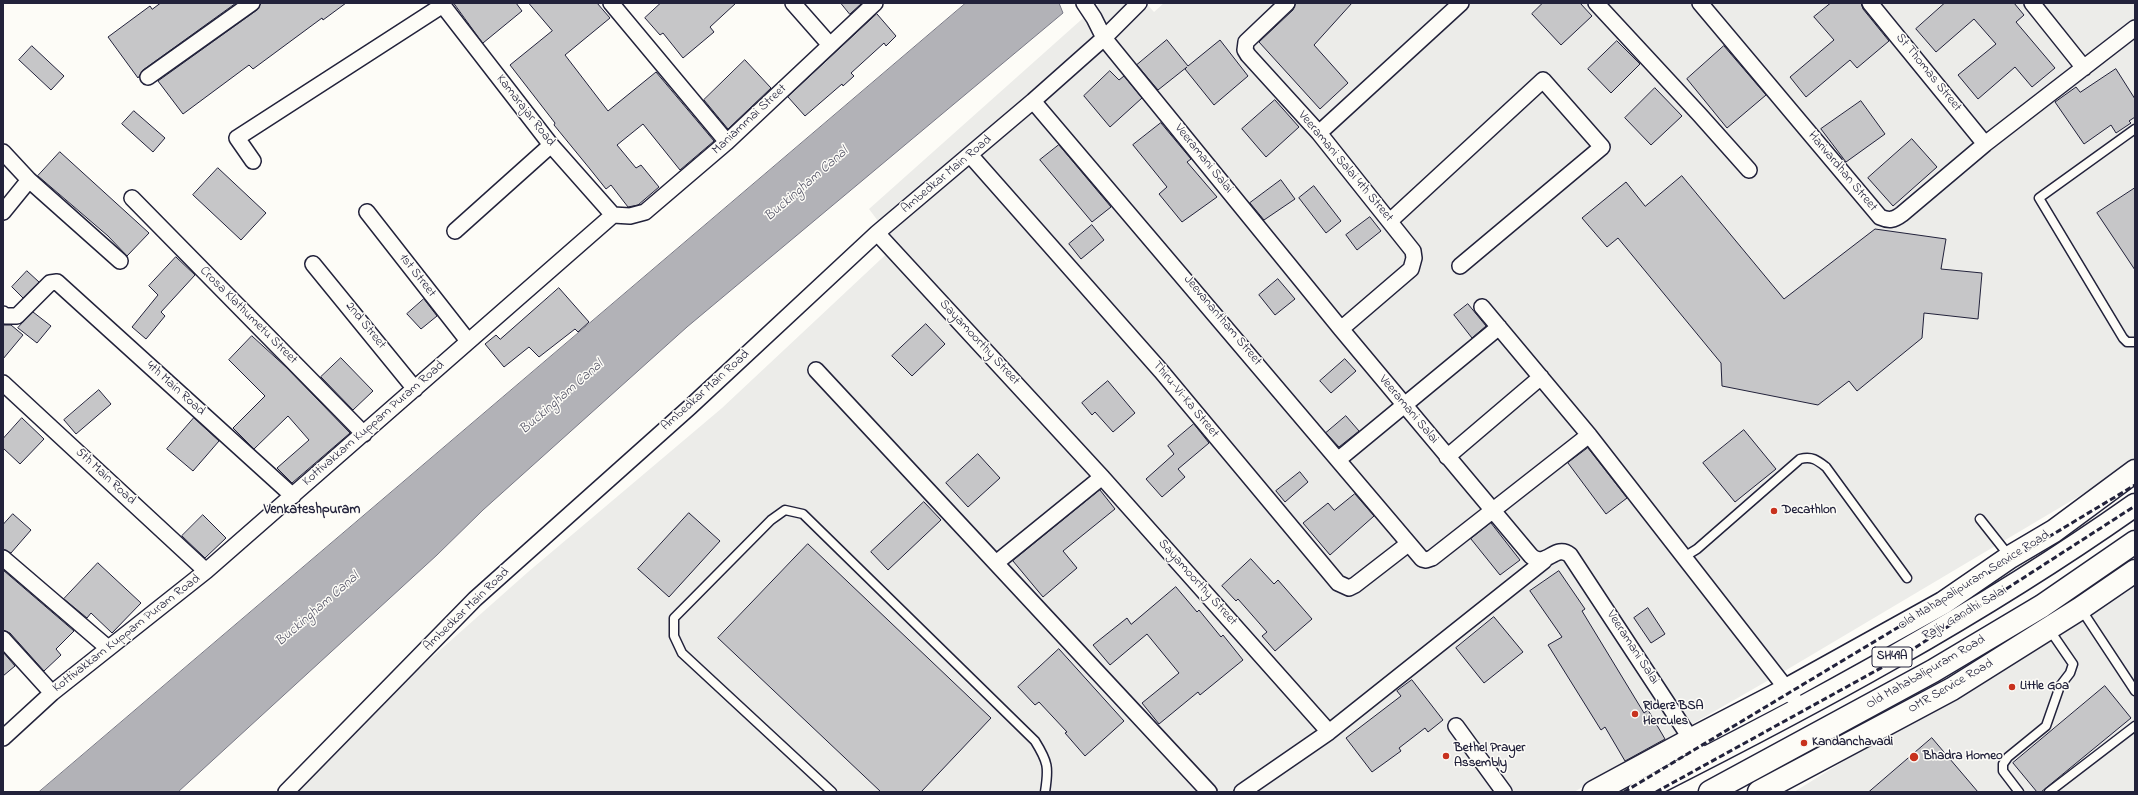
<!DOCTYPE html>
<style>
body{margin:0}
#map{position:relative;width:2138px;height:795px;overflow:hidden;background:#fdfcf7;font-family:"Indie Flower",sans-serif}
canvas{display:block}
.frame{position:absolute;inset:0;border:4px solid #22223b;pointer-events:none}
</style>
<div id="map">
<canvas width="2138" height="795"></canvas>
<div class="frame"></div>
</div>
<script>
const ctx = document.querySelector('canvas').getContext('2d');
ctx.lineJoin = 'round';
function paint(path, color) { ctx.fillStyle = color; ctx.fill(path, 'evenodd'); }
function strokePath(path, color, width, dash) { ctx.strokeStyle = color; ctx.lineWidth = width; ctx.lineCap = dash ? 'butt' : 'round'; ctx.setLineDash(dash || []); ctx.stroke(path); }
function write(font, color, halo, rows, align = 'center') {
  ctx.font = font + ' "Indie Flower",sans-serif'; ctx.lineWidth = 3; ctx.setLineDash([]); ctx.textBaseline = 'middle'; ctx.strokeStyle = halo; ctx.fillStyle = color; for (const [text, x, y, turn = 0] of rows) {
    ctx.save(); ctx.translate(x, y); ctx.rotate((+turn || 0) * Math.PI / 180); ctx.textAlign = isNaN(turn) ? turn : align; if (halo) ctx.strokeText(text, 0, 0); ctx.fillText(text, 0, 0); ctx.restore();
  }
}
const built = new Path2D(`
 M1100,3H1146L1154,12L1164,3H2135V463L1788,669L1574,792H280L528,572L722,408L896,245L869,209Z
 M2135,580V792H1794Z`);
const water = new Path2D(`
 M966,3H1059L1063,13L687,327L483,510L437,555L178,792H39Z`);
const building = new Path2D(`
 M161,3H236L143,70L138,78L108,37L150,6L152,9Z
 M261,3H346L323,20L322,18L253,69L249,65L183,114L158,81L257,10Z
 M454,3H516L522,11L483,43Z
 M529,3H597L610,18L565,55L608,111L656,72L714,141L680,170L643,124L617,145L636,168L641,165L659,187L638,205L628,207L611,185L606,189L590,169L554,125L555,123L510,65L552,31Z
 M661,3H736L710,27L714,32L683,58L663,33L660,35L645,18Z
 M841,3H862L850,14Z
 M1296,3H1352L1314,45L1348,83L1320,109L1259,42L1293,10Z
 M1543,3H1580L1592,16L1561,45L1532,14Z
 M1831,3H1861L1863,9L1889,41L1857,68L1850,60L1806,97L1790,77L1834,40L1814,17Z
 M1945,3H2014L2024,15L2016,22L2055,68L2032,87L2015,67L1978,99L1958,75L1996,44L1974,19L1936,52L1916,29Z
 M877,14L896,36L886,46L884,43L851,73L854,76L843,86L842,84L805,116L788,97Z
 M1167,40L1188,66L1220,40L1248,76L1214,105L1185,69L1187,67L1158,90L1137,65Z
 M1617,41L1640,64L1611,93L1588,69Z
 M32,46L64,76L51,90L19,60Z
 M1724,46L1766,95L1727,128L1687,79Z
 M745,60L771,88L728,129L704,100Z
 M2116,69L2135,99V117L2129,121L2131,123L2116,133L2111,125L2084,144L2055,102L2076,87L2080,92Z
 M1110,71L1119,80L1124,76L1142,98L1110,127L1084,96Z
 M1655,88L1682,116L1651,145L1625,118Z
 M1275,100L1299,127L1266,157L1242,129Z
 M1861,101L1885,134L1846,162L1821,129Z
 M134,111L165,138L153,152L122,124Z
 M1161,123L1191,159L1187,162L1217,197L1182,222L1159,194L1167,187L1133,145Z
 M1912,139L1937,167L1893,206L1868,178Z
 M1059,145L1111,207L1092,222L1040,160Z
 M60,152L149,233L127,256L108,236L38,176Z
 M218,168L266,213L241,240L193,195Z
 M1682,176L1784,299L1875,229L1946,239L1941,269L1982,273L1978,319L1924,313L1922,338L1857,391L1849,381L1818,405L1722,386L1721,363L1618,238L1607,247L1582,218L1626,182L1645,206Z
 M1281,180L1295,199L1264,220L1250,203Z
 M1314,186L1341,221L1326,233L1299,198Z
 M2135,188V270L2097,213Z
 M1370,217L1381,231L1357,250L1346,235Z
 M1092,225L1104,240L1081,259L1069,244Z
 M176,257L195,275L161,312L165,316L146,339L132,327L158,295L149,286Z
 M27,271L39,282L23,298L12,287Z
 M1278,279L1295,299L1275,315L1259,295Z
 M559,288L589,322L578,332L575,329L539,357L529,347L504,367L485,344L496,335L500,339Z
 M424,299L437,316L421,329L407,314Z
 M1468,304L1486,326L1472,338L1454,315Z
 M33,312L51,326L37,343L18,328Z
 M926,324L945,344L912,376L892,356Z
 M3,325H11L23,335L3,359Z
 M252,336L287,368L350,433L292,483L277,468L309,440L288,416L254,449L233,428L265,396L229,360Z
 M341,358L373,391L353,410L321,377Z
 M1345,359L1356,371L1331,393L1320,381Z
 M1108,381L1135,413L1113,432L1095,412L1092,415L1082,403Z
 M99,390L111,404L76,434L64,420Z
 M1346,416L1359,431L1339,447L1326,433Z
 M22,418L44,439L20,464L3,448V439Z
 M194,418L219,441L193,471L167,449Z
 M1194,424L1209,443L1178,469L1185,477L1162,497L1146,479L1174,454L1168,446Z
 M1744,430L1776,469L1735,502L1703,463Z
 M1588,448L1627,498L1606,514L1568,463Z
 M978,454L1000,478L968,507L946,483Z
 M1300,472L1308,482L1285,502L1276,491Z
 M1100,490L1115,509L1063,551L1077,568L1043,597L1013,561Z
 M1355,494L1374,516L1330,555L1303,523L1328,503L1334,510Z
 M924,502L941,520L888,570L871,552Z
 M689,513L720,541L669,597L638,569Z
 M13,514L31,530L11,553L3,549V525Z
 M203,515L226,538L205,558L182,536Z
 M1491,523L1520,560L1500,575L1471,539Z
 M808,544L991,718L921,792H881L718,638Z
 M1251,559L1274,584L1278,580L1312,619L1275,651L1262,636L1267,632L1238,599L1236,601L1222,586Z
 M98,563L141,603L112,633L91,613L87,618L64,599Z
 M3,570L74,631L56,649L61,655L44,671L10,633L3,630Z
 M1559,571L1585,609L1582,611L1644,713L1648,710L1665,739L1625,761L1605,727L1601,730L1548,645L1562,637L1530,591Z
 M1176,587L1197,612L1199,610L1221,637L1223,635L1243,660L1200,695L1198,692L1159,724L1142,703L1179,673L1147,634L1110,665L1093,645L1127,618L1131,624Z
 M1648,608L1665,634L1651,643L1634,618Z
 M1494,617L1523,652L1484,683L1456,648Z
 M1059,649L1124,721L1085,756L1065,733L1067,732L1039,702L1035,705L1018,687Z
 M3,652L15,666L3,676Z
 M1412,680L1443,720L1428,732L1425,728L1399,748L1401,751L1372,772L1346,738L1401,696L1397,691Z
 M2105,686L2131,718L2041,792H2037L2013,763Z
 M1932,738L1978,792H1869Z`);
const lane = new Path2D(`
 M2135,129L2039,198L2123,338L2127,342H2135
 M1980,519L2010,557
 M1684,557L1697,549L1800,459C1812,456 1817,460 1826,467L1907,578
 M2081,609L2135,691
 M832,792L682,653L674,636V618L771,520L785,510L803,514L1035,741C1048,762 1049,767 1045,792
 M2019,792L2003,771V764L2008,757L2046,726L2060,686L2070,673L2073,664L2049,629
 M2049,792L2135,726`);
const street = new Path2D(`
 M441,3L551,145L613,215
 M611,3L727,142
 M793,3L830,45
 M1084,3L1094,18L1104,38L1341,329L1531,556C1546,569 1555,543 1570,555L1704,759
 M1287,3L1246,42L1245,50L1248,55L1319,133L1413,251L1414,258L1411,269L1341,329
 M1596,3L1699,114L1749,170
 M1700,3L1880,217C1889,221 1894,220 1902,214L1985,144L2135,28
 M1870,3L1985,144
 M2032,3L2084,68
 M148,77L252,3
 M1033,101L1422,559L1426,560L1432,558L1589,435
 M1319,133L1461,3
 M3,152L29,180L120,261
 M971,156L1161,371L1338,583L1349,588L1355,585L1408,544
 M253,161L237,138L443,5
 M132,198L364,434
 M3,212L29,180
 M367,212L468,341
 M613,215L630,216L645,212L727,142L875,3
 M1390,221L1543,80L1602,147L1460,266
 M455,231L551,145
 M877,233L1102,477L1329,732L1544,561
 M313,264L415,389
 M1482,307L1589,435L1793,697
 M3,314L5,316H17L50,283L57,282L293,496
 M816,370L1209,792
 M3,383L206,571
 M1447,457L1541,377
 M1339,459L1499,327
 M3,558L108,648
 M996,563L1102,477
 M3,639L52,693
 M1456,726L1504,792
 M3,738L52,693L206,571L613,215
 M286,792L475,599L690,407L877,233L1033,101L1104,38L1139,3
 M1242,792L1329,732`);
const secondary = new Path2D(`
 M1594,792L1692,739L1788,689L1943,603L2010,557L2054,531L2135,471
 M1759,792L1952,689L2081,608L2135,571`);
const primary = new Path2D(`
 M1639,792C1810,706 1979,615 2135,505
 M1710,792L1933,671L2042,606L2135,542`);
const rail = new Path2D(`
 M1624,792L2135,485
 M1656,792L1899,658L2135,506`);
const markers = [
 [1774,511,4,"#c8321e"],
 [2012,687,4,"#c8321e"],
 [1635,714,4,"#c8321e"],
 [1804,743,4,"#c8321e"],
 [1446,756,4,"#c8321e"],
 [1914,757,5,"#c8321e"]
];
const shields = [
 [1892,657,40]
];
const shieldNames = [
 ["SH49A",1892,657]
];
const streetNames = [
 ["St Thomas Street",1928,73,51],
 ["Kamarajar Road",525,111,52],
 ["Maniammai Street",750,120,-43],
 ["Veeramani Salai",1203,159,51],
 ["Veeramani Salai 4th Street",1345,167,50],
 ["Harivardhan Street",1842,172,50],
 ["Ambedkar Main Road",947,175,-40],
 ["1st Street",417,276,52],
 ["Crosa Klathumetu Street",248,316,45],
 ["Jeevanantham Street",1222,321,50],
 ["2nd Street",365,326,51],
 ["Sayamoorthy Street",979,343,47],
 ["4th Main Road",175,389,42],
 ["Ambedkar Main Road",706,391,-42],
 ["Thiru-Vi-Ka Street",1185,400,50],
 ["Veeramani Salai",1408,410,50],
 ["Kottivakkam Kuppam Puram Road",374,424,-41],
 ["5th Main Road",105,477,43],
 ["Old Mahapalipuram Service Road",1974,581,-32],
 ["Sayamoorthy Street",1197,583,48],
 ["Ambedkar Main Road",467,610,-44],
 ["Rajiv Gandhi Salai",1965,614,-30],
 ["Kottivakkam Kuppam Puram Road",127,634,-38],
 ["Veeramani Salai",1632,648,57],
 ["Old Mahabalipuram Road",1926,673,-30],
 ["OMR Service Road",1951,687,-30]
];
const poiNames = [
 ["Decathlon",1782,511],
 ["Little Goa",2020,687],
 ["Riderz BSA",1643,707],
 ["Hercules",1643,722],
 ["Kandanchavadi",1812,743],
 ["Bethel Prayer",1454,749],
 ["Assembly",1454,764],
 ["Bhadra Homeo",1923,757]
];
const waterNames = [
 ["Buckingham Canal",807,185,-41],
 ["Buckingham Canal",562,398,-41],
 ["Buckingham Canal",318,610,-41]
];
const neighbourhoodNames = [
 ["Venkateshpuram",312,511]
];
paint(built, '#ecece9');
paint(water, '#b2b2b7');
strokePath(water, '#787885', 1);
paint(building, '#c6c6c8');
strokePath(building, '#22223b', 1);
strokePath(lane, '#22223b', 11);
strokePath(street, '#22223b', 18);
strokePath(secondary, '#22223b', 25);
strokePath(primary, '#22223b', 25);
strokePath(lane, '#fdfcf7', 8);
strokePath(street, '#fdfcf7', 15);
strokePath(secondary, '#fdfcf7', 22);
strokePath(primary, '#fdfcf7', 22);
strokePath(rail, '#22223b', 3, [6, 3]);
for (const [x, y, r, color] of markers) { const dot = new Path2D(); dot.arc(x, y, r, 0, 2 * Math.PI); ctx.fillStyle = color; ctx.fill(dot); strokePath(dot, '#fdfcf7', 1.5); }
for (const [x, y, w] of shields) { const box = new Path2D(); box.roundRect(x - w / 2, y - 10, w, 20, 3); ctx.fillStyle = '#fdfcf7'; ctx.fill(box); strokePath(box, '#22223b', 1); }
write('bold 12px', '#22223b', null, shieldNames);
write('13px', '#22223b', '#fdfcf7', streetNames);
write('bold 13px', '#22223b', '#fdfcf7', poiNames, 'left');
write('italic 14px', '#545466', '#fdfcf7', waterNames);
write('bold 14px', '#22223b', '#fdfcf7', neighbourhoodNames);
</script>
